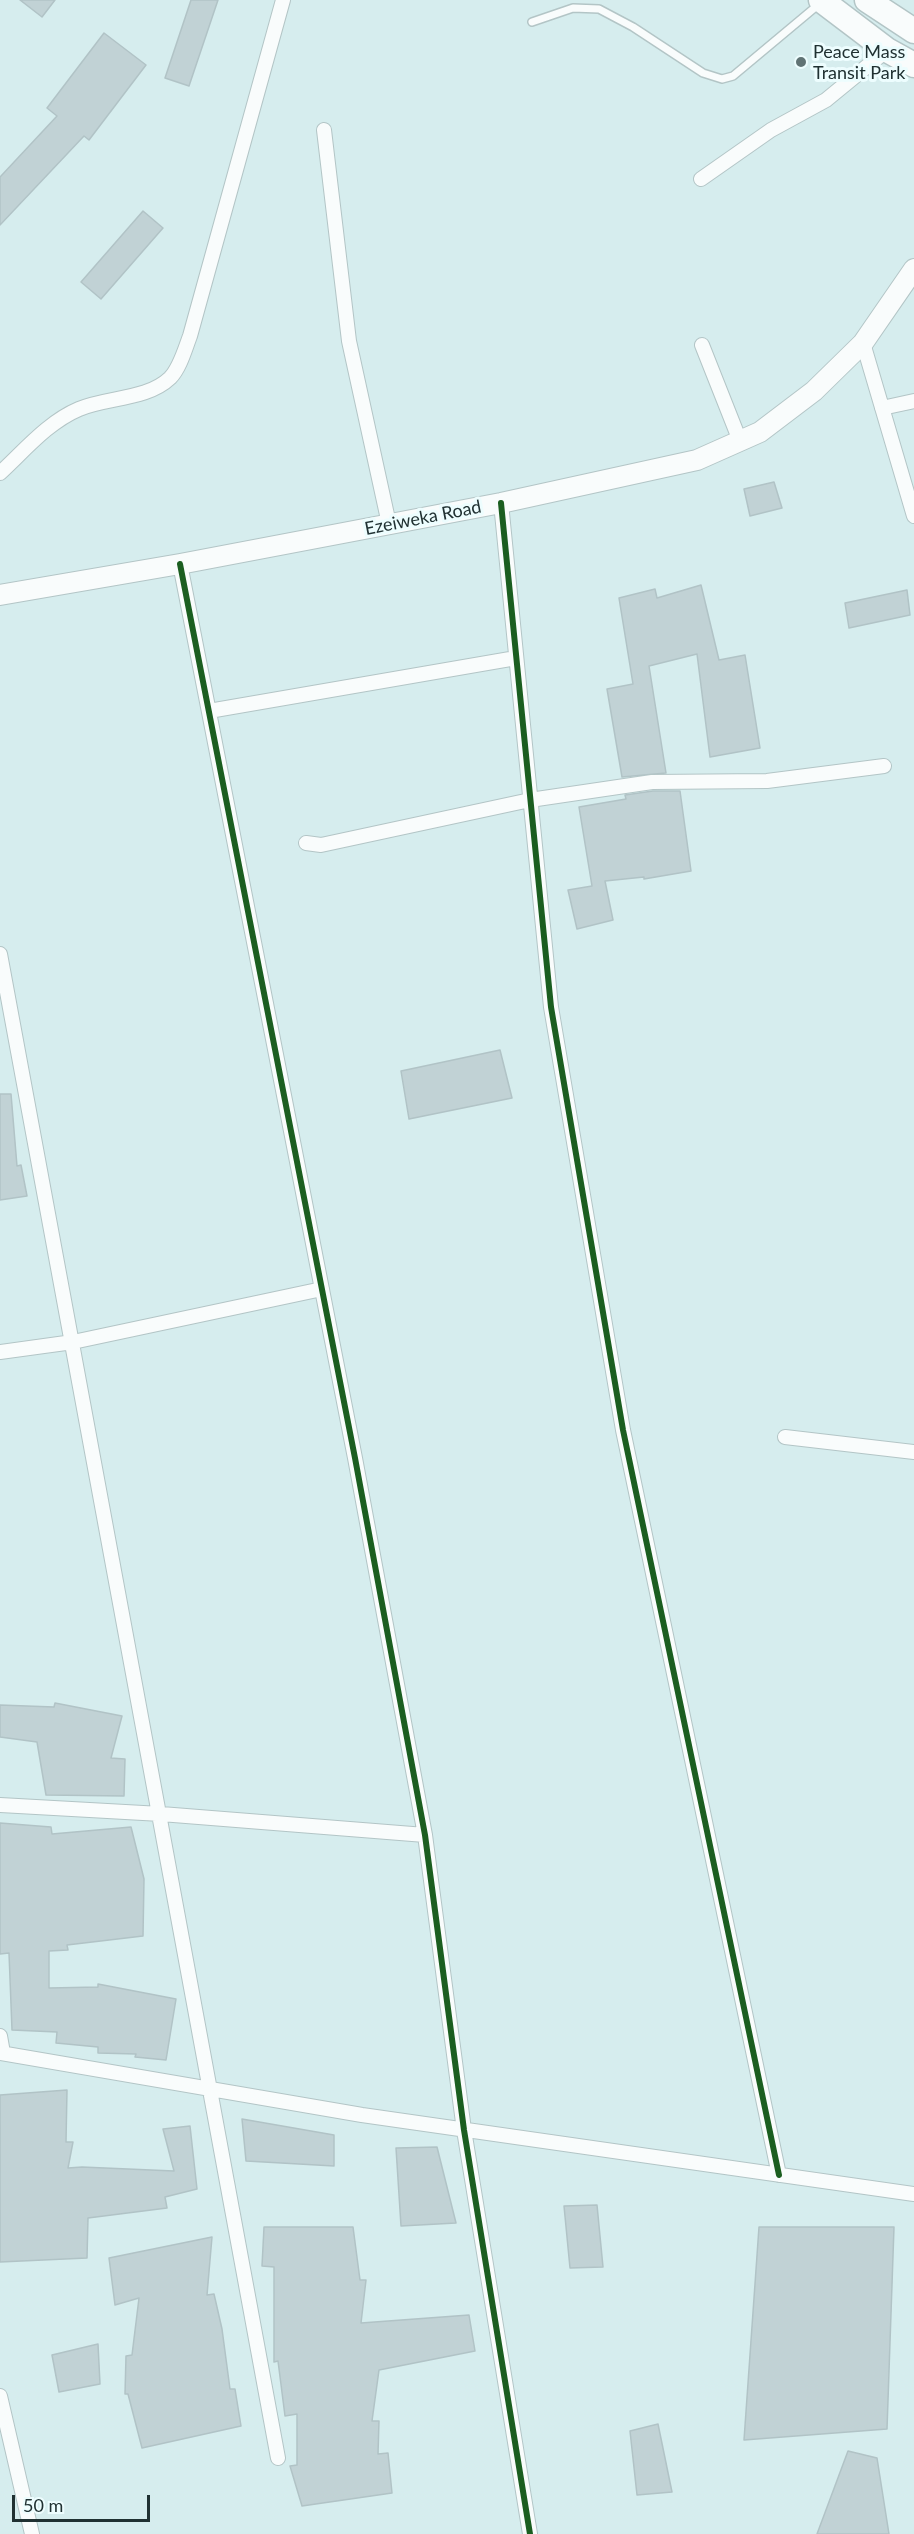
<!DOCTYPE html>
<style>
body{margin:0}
#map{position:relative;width:914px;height:2534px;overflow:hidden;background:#d6edee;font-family:Lato,sans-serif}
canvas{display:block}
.scale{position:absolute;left:12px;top:2495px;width:138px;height:27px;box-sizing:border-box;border:3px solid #203132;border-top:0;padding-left:8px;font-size:18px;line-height:21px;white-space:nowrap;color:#203132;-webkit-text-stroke:4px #edfdfe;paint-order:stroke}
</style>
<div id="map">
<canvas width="914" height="2534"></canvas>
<div class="scale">50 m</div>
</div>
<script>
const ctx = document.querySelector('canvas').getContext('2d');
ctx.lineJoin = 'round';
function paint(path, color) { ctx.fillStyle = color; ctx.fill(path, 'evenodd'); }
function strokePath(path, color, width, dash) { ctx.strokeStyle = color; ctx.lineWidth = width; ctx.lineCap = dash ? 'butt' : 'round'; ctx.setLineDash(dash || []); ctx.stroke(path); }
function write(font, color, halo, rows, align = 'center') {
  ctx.font = font + ' Lato,sans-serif'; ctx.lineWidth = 6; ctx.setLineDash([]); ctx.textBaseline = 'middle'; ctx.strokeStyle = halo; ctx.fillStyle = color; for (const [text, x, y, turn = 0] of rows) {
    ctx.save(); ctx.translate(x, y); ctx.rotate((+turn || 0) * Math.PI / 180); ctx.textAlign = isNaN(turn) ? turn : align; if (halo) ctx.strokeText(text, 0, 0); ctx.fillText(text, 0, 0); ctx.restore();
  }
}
const building = new Path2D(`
 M20,0H55L42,17Z
 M191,0H218L189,86L165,78Z
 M104,33L146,65L89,140L84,136L0,225V177L57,116L47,108Z
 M143,211L163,228L101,299L81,282Z
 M774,482L782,508L750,516L744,489Z
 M701,585L719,660L745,655L760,748L710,757L697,654L649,666L666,773L622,777L607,689L633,684L619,598L655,589L657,598Z
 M907,590L910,615L849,628L845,603Z
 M653,791H680L691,871L644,879V877L605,881L613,920L577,929L568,890L592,886L579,807L626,799L625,795Z
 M500,1050L512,1098L409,1119L401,1071Z
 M0,1094H11L17,1166L21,1165L27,1196L0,1200Z
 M55,1703L122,1716L111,1758L125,1759L124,1796L46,1795L37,1742L0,1737V1705L54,1707Z
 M0,1823L51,1827L52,1834L131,1827L144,1879L143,1936L67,1945L68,1950L49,1951V1988L98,1987V1984L176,1999L166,2060L135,2057L136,2054L98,2053V2047L56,2043L57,2032L12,2030L9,1953L0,1954Z
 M67,2090L66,2142H73L68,2168L82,2167L174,2171L163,2129L190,2126L197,2189L165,2197L167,2208L88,2218L87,2258L0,2262V2095Z
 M242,2119L334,2135V2166L246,2161Z
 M437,2147L456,2223L401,2226L396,2148Z
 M597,2205L603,2267L570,2268L564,2206Z
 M264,2227H353L360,2280H366L361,2323L469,2315L475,2351L379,2370L372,2421H379L378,2454L388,2453L392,2493L302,2506L290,2466L297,2465V2414L285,2416L278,2361L274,2362V2267L262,2266Z
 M759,2227H894L887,2429L744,2440Z
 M212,2237L207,2295L214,2294L222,2329L230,2389H235L241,2426L142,2448L128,2394H125L126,2356L132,2355L139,2298L115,2305L109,2258Z
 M98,2344L100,2384L59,2392L52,2355Z
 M658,2424L672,2492L637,2495L630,2431Z
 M848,2451L877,2458L889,2534H817Z`);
const service = new Path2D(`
 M532,22L573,8L599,9L633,27L703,73L722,79L733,76L818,5`);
const minor = new Path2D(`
 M324,130L349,341L389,524
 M701,179L771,130L826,100L887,50
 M863,343L914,516
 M702,345L740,441
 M882,408L914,401
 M0,473C24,451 48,422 79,409C107,397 147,400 170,378C180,368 185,349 190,336L283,0
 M501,503L551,1007L623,1430L779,2175
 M180,564L355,1458L425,1835L464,2130L530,2534
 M209,711L516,658
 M306,843L321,845L530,800L652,782L767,781L884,766
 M0,954C95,1455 184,1957 278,2458
 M0,1352L73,1342L322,1289
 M785,1437L914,1452
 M0,1805L161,1814L425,1835
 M0,2036L3,2053
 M0,2053L362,2115L914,2194
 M0,2396L32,2534`);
const secondary = new Path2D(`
 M0,595L180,564L501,503L697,460L760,432L814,391L863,343L914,269`);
const trunk = new Path2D(`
 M821,0L887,50L914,65
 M867,0L914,31`);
const cycleway = new Path2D(`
 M501,503L551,1007L623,1430L779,2175
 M180,564L355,1458L425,1835L464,2130L530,2534`);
const markers = [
 [801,62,6,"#607374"]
];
const poiNames = [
 ["Peace Mass",813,52],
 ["Transit Park",813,73]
];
const streetNames = [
 ["Ezeiweka Road",423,518,-11]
];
paint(building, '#c1d2d5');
strokePath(building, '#b1c3c6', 1.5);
strokePath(service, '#b3c5c6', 10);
strokePath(minor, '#b3c5c6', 16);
strokePath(secondary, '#b3c5c6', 22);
strokePath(trunk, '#b3c5c6', 27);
strokePath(service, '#f9fcfc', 7);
strokePath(minor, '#f9fcfc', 14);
strokePath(secondary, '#f9fcfc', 20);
strokePath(trunk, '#f9fcfc', 24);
strokePath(cycleway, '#1b5e20', 6);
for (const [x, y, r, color] of markers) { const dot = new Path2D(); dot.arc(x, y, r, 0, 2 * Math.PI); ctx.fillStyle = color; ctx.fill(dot); strokePath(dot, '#edfdfe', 2); }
write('18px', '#203132', '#edfdfe', poiNames, 'left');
write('18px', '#203132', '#edfdfe', streetNames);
</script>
